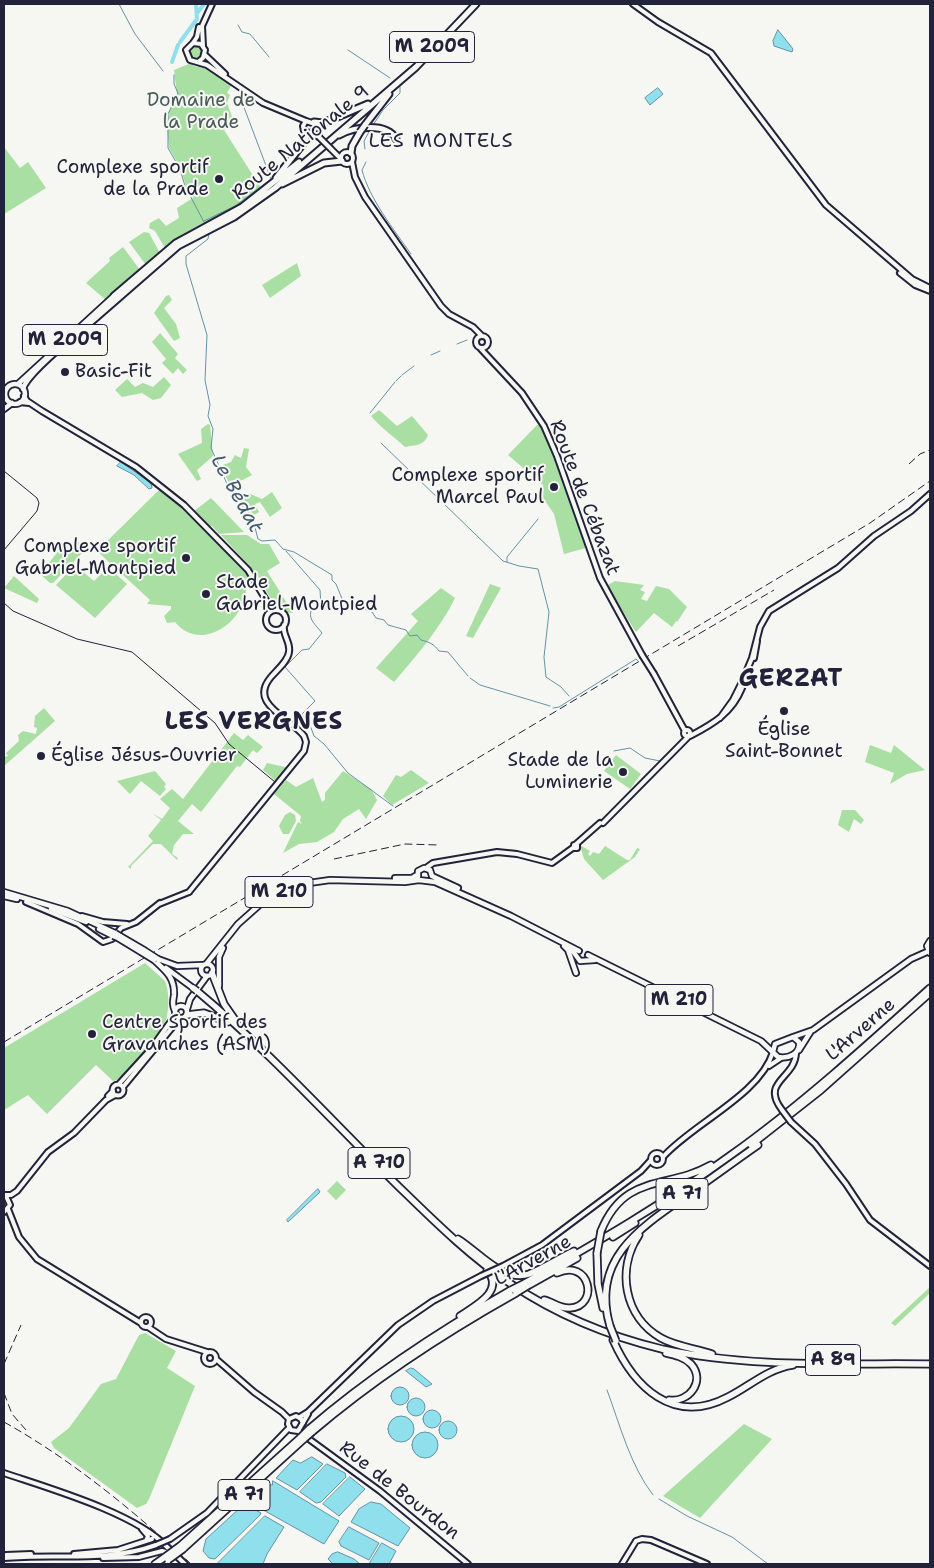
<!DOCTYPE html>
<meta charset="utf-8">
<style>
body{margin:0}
#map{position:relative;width:934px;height:1568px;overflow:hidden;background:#f6f6f2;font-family:"Shantell Sans",sans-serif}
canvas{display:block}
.frame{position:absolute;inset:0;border:5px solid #22223b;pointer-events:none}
</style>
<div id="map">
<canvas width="934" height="1568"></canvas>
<div class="frame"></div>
</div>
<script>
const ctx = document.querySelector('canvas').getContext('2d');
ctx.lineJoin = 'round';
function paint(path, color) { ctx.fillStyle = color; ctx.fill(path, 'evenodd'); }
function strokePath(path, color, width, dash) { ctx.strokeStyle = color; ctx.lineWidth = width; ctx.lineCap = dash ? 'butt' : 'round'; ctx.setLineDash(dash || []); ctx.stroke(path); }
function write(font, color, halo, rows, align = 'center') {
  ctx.font = font + ' "Shantell Sans",sans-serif'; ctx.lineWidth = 4; ctx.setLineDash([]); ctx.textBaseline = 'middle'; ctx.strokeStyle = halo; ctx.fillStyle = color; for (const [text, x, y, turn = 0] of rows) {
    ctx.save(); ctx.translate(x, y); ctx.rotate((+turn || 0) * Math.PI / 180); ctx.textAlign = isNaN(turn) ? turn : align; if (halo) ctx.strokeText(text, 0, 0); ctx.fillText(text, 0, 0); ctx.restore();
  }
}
const green = new Path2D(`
 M188 52a8 8 0 1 1 16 0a8 8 0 1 1-16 0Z
 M191,63L194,66L214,70L232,84L227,93L230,95L227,103L234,122L224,130L261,188C233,215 193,222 165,248L155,231L149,228L150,223L159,218L166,226L179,218L177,208L193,198L186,186L180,167L169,148L167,128L165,129L166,118L177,95L174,70Z
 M4,147L20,168L28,162L46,188L4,214Z
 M144,232L149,233L160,253L146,265L129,242Z
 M123,247L140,270L106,300L86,283L110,261L109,258Z
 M297,263L301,276L270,298L262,285Z
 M169,295L172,300L164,308L176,324L180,338L174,341L154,313L166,296Z
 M160,333L178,354L175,358L187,370L183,374L178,368L173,374L162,363L166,359L152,342Z
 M164,377L171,385L161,398L153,400L142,393L122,397L115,390L127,379L135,387L143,383L153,387Z
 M379,410L397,426L412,416L428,435C424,446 415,445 405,447C393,436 382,429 371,416Z
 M208,424L210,425L213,456L197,470L201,479L197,481L178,454L202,443L201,429Z
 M540,424L556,458L586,548L564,554L554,514L543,498V485L508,455L537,425Z
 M244,448L249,449L246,467L252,475L231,486L220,466L231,462L235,455L241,458Z
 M159,490C193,514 228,547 253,581L251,585L246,584C249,619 202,655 175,622L167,623L164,616L171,609V606L147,604L150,600L97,551Z
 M272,492L282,508L270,517L260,502L255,504L259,512L254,515L236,497L248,493L262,499Z
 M211,498L244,532L219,534L212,526L210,527L194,511Z
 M221,535H247L261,544H269L280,563L267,571L293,613H289L272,601L256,573V570L254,571Z
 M78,542L87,548L53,583H50L40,574L64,544L71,550Z
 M75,565L94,581L108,567L127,584L95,618L56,585Z
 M14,576L39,599L37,603L4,588Z
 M615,581L644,585L640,590L645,592L641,599L647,601L656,586L669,589L687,607L677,622L676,621L672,627L654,613L636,632L609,590L608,585Z
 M490,584L501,588L473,638L466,636Z
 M441,588L455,598C440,629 416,656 394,682L376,668L418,621L411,614Z
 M44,708L55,721L4,766V757L8,756L6,753L19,741L18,735L23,731L36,734L37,728L34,727L35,716Z
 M234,733L243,740L248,735L263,747L257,753L253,750L240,767L237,766L201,812L192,804L178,821L194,834H183L174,845L172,854L178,858L177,860L161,844H153L131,866V869L128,867L153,841L148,836L161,820L152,813L162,819L170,808L160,799L172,789L183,799Z
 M870,745L891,753L894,745L925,770L907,774L890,784L894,773L865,762Z
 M616,755L641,774L630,789L604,771Z
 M267,763L289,768L277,782L263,770Z
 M411,770L429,783L392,805L383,796L396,775L401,777Z
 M155,771L166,784L164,787L166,789L160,796L141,781L130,794L117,781Z
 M343,771L371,789L377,800L366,819L359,809L343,819L334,832L317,842L299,844L283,853L298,822L302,824L300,821L301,816L274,794L286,780L296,787L313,778L322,802L325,800V793Z
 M842,810H855L864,820L861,824L854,819L849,832L838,825Z
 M290,812L295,815L296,821L289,834H283L279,826L285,815Z
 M580,845L590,851L588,854L590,856L593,852L599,854L605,846L627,860H630L637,848L640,849L635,857L603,880L584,859Z
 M145,963L165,981C169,990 169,1006 167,1016C166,1028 124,1082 113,1081L96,1065L47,1114L28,1095L4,1110V1048Z
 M337,1181L346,1190L336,1200L327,1191Z
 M930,1287V1293L895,1326L891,1323Z
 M145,1333L176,1351L167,1368L195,1386L149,1499L146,1504L137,1508L54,1448L51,1442L69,1428L101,1384L116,1379L139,1335Z
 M744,1424L772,1439L700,1518L663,1496Z`);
const water = new Path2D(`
 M778,30L793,49L792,52L774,46L773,41Z
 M658,88L663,94L650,105L645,98Z
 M121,462L151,483L152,488L149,489L134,475L117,466Z
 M318,1189L320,1192L288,1222L287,1220Z
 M411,1368L414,1369L432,1384L426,1387L406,1371Z
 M391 1396a9 9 0 1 1 18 0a9 9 0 1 1-18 0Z
 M407 1407a9 9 0 1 1 18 0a9 9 0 1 1-18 0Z
 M423 1419a9 9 0 1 1 18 0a9 9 0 1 1-18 0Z
 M388 1429a13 13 0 1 1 26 0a13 13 0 1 1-26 0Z
 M439 1430a9 9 0 1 1 18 0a9 9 0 1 1-18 0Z
 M412 1445a13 13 0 1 1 26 0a13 13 0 1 1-26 0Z
 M312,1457L323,1464L297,1490L276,1478L293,1460L300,1463Z
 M327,1464L345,1473L346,1477L321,1502L316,1503L300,1492Z
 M350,1477L365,1489L339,1516L323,1504Z
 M273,1481L339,1521L324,1544L249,1502L265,1484L272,1485Z
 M371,1502L381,1504L410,1528L398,1546L351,1522L359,1509Z
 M246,1505L261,1513L260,1515L215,1559L209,1558L203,1551L206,1539L242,1506Z
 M265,1516L284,1527L267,1554L263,1564H217Z
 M349,1527L379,1543L369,1560L341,1546L339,1542Z
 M382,1543L396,1551L389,1564H372L370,1563Z
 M338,1552L354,1559L360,1564H333L328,1559L332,1554Z`);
const stream = new Path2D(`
 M119,4L135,34L163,71
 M238,25L242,32L250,34L269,57
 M348,50L390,78
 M174,75V84L178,93L168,114V148L180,169L185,186L204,222
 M373,125L383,110L400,93V87
 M365,149L364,141L369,132
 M366,162L362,170C369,198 394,230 411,254
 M204,221L235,206L271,179L242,102L248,95
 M209,233L208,239L186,256V264L207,335L205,380L210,405L208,416L213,429L211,448L232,495L252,516L258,539L262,541L275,540L283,549L294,552L332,575V580L336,584L343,601L372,612L376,618L384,620L388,625L406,630L410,636L417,635L421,640C429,642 434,644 439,651L448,652L468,676
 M457,344L467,340
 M431,355L440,351
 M402,375L414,366
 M396,381L401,376
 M370,413L395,382
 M381,443L503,561L519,566L538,569L549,612L544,657L546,677L561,687L569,696
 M286,551L320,590L321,606L311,611C308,620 317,626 322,633L309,649L302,650L285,667L315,701L302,714L310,725L314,736L324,744L348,773L393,806
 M507,562V557L538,519
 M470,678L480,685L550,706
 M553,708L559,707L636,659L638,661
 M614,751L630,748L645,758L660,761
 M607,1390C620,1425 630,1465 653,1495
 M659,1499L687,1516L732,1537L768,1564`);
const river = new Path2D(`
 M198,12L204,4
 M180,42L197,19L196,4
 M172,62L178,45`);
const secondary = new Path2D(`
 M633,4L658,22L711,53L826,205L912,279L930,288
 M193,43L197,37L199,27
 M203,46L202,26L212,4
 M205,55L225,74
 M198,62L203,58L205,50L201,44L193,43L186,50L190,60L207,65L263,103L306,121
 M311,133L315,129V124L306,121L303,126L304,131L319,137
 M331,149L340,158
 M341 158a6 6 0 1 1 12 0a6 6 0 1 1-12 0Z
 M352,162L355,177L365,197L441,306L449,314L473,327L482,336
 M900,273L915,285L930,291
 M476 342a6 6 0 1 1 12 0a6 6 0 1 1-12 0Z
 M481,349L522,393L544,426L557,456L600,578L642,655
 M24,396L27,401L42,411L136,467L184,505L248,570L272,610
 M20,402L29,403
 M266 620a10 10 0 1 1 20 0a10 10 0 1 1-20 0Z
 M754,658L757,641
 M654,674L685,731
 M720,718L733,700L742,682L752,658L760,627L769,611L838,568L874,536L911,511L930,494
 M684 733a3 3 0 1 1 6 0a3 3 0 1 1-6 0Z
 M690,736C713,724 732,713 742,688
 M603,823L688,737
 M574,845H577V848H574Z
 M575,845L600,823
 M426,868L433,863L497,852L517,854L552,863L574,847
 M189,892L304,751L306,742L304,736C289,717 248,704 271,677C277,670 288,661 289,652C291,642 282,635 284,625
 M26,902L78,924L103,942L112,939L121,928L136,922L160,903
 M159,904L189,892
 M82,916L103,922L127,924
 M769,1066L781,1058
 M119,1084L151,1049L176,1014
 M112.5 1090a5.5 5.5 0 1 1 11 0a5.5 5.5 0 1 1-11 0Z
 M123,1087L180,1018
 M108,1096L113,1091
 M782,1110C760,1081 795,1079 796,1053
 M791,1122L815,1144L846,1184L870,1220L930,1266
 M651 1159a6 6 0 1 1 12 0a6 6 0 1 1-12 0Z
 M663,1157C692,1124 760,1095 773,1052
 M4,1195H11L17,1191L48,1152L74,1133L106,1100L115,1095
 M8,1209L19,1237L37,1259L141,1323
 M4,1212L10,1205L6,1196
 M503,1266L542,1245L641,1171L651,1160
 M141 1322a5 5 0 1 1 10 0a5 5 0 1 1-10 0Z
 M148,1327L166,1339L207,1352
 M204 1358a6 6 0 1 1 12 0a6 6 0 1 1-12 0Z
 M216,1359L254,1392L282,1412L289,1419
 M300,1417L308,1412L398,1325L433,1301L481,1276
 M303,1423L301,1419L296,1416L289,1419L288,1424L291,1430L298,1431L308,1414
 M298,1431L380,1491L468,1564
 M4,1473C48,1488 135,1513 166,1546
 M142,1529L148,1536L146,1541
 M170,1539L207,1513L289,1428
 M165,1545L185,1564
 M74,1554L118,1550L152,1539
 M6,1555L31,1554
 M4,1558C55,1553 107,1563 156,1545
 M103,1558L139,1557L162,1551L169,1553
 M622,1564L636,1541L642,1539L651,1540L707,1564`);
const primary = new Path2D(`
 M18,384L114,296
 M5 394a10 10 0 1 1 20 0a10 10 0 1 1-20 0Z
 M23,389C27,373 77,334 92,321
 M4,409L12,403
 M432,876L458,888
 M418,877V871L424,868L430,870L432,876
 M395,878H412L417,875
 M4,892L68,911L115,933
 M4,896L17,899
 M51,909L86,922
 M99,929L113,936
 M120,936L144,950
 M118,938L141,952
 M564,946L568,950L576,973
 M572,950L580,961L595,960
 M930,953L927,946L930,941
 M588,955L761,1041L778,1057C788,1059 801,1054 799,1042L793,1037L775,1044L773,1052
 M158,959L177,966L202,965
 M154,960C166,971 175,978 174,995C173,1001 172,1005 175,1011
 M207,963L238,924L265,900L295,885L330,880L405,882L419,880L435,882L511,916L579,951
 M201 970a6 6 0 1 1 12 0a6 6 0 1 1-12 0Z
 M166,968L193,988
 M219,986V957L223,948
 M175 1012a6 6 0 1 1 12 0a6 6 0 1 1-12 0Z
 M187,1009L190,999L207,976
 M793,1037L813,1030L911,959L929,951
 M799,1050L811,1031`);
const trunk = new Path2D(`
 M314,122L323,123L368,104
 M365,125L389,94
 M339,135C354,127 386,122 396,139
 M351,153L352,146L360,132
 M276,178L306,140L305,132
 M282,184L324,163L342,161
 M114,296L176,243L242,207L299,162
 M92,321L178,246L234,217L275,188L416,67L476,4`);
const motorway = new Path2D(`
 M212,973L224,1004L238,1024
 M197,991C268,1050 331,1120 397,1185C433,1220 469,1256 511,1284C557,1315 608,1336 662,1349C749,1368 841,1363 930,1364
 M187,1015L204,1013L228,1022
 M751,1145L821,1090L930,993
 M601,1231C625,1172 667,1190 711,1165
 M639,1235C616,1269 624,1317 661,1338C677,1347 695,1348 712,1354
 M613,1237L635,1223
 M458,1239C478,1251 503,1283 529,1274C544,1268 559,1258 574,1251
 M597,1253L598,1284L603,1308
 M525,1283C596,1243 665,1203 731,1155C801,1105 866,1046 930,988
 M529,1285L577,1258
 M544,1300C553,1302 560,1309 570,1308C600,1306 590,1258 557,1273
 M460,1316C476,1305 505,1291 487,1270
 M610,1326C590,1259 641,1227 689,1194C712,1178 735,1161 758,1145
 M613,1340C634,1387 673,1426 728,1397C750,1386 767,1369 793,1365
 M666,1353C675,1355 684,1357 691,1364C706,1381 689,1403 669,1400
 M309,1429C372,1375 439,1331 511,1290
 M312,1432C375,1378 443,1334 516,1293
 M180,1546L301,1437
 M183,1549L304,1439
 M155,1564L165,1557`);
const tram = new Path2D(`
 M4,471L37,498L39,503L37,511L4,550
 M4,603L13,611L77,639L132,652L215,723L229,744L275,782`);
const rail = new Path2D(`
 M909,464L920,454L930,450
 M678,646L774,590
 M334,859L405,844L439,845
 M4,1042L870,523L930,481
 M4,1364L21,1325
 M4,1393L12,1414L26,1430
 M4,1422C72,1460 134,1511 191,1564`);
const secondaryBridge = new Path2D(`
 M319,137L331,149
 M642,655L654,674
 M782,1110L791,1122
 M481,1276L503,1266
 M156,1545L170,1539`);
const primaryBridge = new Path2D(`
 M115,933L120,936
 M113,936L118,938
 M144,950L158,959
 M141,952L154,960`);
const trunkBridge = new Path2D(`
 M360,132L365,125`);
const motorwayBridge = new Path2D(`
 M193,988L197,991
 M597,1253L601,1231
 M511,1290L525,1283
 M516,1293L529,1285
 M610,1326L616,1341
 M301,1437L309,1429
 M304,1439L312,1432
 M165,1557L180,1546
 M168,1560L183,1549`);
const markers = [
 [219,179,5,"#22223b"],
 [65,372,5,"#22223b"],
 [554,487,5,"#22223b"],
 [186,558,5,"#22223b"],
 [206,594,5,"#22223b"],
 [784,711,5,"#22223b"],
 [41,756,5,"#22223b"],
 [623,772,5,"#22223b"],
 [92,1034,5,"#22223b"]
];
const shields = [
 [432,47,85],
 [65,340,85],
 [279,892,68],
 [679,1000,68],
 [379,1163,62],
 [682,1194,52],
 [833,1360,55],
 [244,1495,52]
];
const shieldNames = [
 ["M 2009",432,47],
 ["M 2009",65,340],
 ["M 210",279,892],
 ["M 210",679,1000],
 ["A 710",379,1163],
 ["A 71",682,1194],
 ["A 89",833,1360],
 ["A 71",244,1495]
];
const parkNames = [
 ["Domaine de",201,101],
 ["la Prade",201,123]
];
const streetNames = [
 ["Route Nationale 9",301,143,-39],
 ["Route de Cébazat",584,498,69],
 ["L'Arverne",861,1030,-41],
 ["L'Arverne",533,1261,-29],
 ["Rue de Bourdon",399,1491,38]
];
const poiNames = [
 ["Complexe sportif",209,168],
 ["de la Prade",209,190],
 ["Basic-Fit",75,372,"left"],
 ["Complexe sportif",544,476],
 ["Marcel Paul",544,498],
 ["Complexe sportif",176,547],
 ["Gabriel-Montpied",176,569],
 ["Stade",216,583,"left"],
 ["Gabriel-Montpied",216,605,"left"],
 ["Église",784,730,"center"],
 ["Saint-Bonnet",784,752,"center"],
 ["Église Jésus-Ouvrier",51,756,"left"],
 ["Stade de la",613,761],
 ["Luminerie",613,783],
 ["Centre Sportif des",102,1023,"left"],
 ["Gravanches (ASM)",102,1045,"left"]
];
const neighbourhoodNames = [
 ["LES MONTELS",441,142]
];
const waterNames = [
 ["Le Bédat",236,494,61]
];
const districtNames = [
 ["GERZAT",791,680],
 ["LES VERGNES",254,723]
];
paint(green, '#a9dfa2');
paint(water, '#8fdfec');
strokePath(water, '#6393a5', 1);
strokePath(stream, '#6393a5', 1);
strokePath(river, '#8fdfec', 4);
strokePath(secondary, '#22223b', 8);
strokePath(primary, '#22223b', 8);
strokePath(trunk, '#22223b', 9);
strokePath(motorway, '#22223b', 9);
strokePath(secondary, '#f6f6f2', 4);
strokePath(primary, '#f6f6f2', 4.5);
strokePath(trunk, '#f6f6f2', 5);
strokePath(motorway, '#f6f6f2', 5.5);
strokePath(tram, '#22223b', 1);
strokePath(rail, '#22223b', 1, [8, 4]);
strokePath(secondaryBridge, '#22223b', 8, []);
strokePath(primaryBridge, '#22223b', 8, []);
strokePath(trunkBridge, '#22223b', 9, []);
strokePath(motorwayBridge, '#22223b', 9, []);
strokePath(secondaryBridge, '#f6f6f2', 4);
strokePath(primaryBridge, '#f6f6f2', 4.5);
strokePath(trunkBridge, '#f6f6f2', 5);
strokePath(motorwayBridge, '#f6f6f2', 5.5);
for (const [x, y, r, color] of markers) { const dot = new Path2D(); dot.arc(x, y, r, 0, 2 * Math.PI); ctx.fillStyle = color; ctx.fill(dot); strokePath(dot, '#f6f6f2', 2); }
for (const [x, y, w] of shields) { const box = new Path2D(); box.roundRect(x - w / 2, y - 15.5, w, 31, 4); ctx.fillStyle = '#f6f6f2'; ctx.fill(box); strokePath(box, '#22223b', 1); }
write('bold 18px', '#22223b', null, shieldNames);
write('19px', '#4a5b5a', '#f6f6f2', parkNames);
write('19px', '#22223b', '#f6f6f2', streetNames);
write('19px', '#22223b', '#f6f6f2', poiNames, 'right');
ctx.letterSpacing = '1px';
write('20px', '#22223b', '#f6f6f2', neighbourhoodNames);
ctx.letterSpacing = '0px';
write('italic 20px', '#435b70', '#f6f6f2', waterNames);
ctx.letterSpacing = '1px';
write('bold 24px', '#22223b', '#f6f6f2', districtNames);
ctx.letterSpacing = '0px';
</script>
